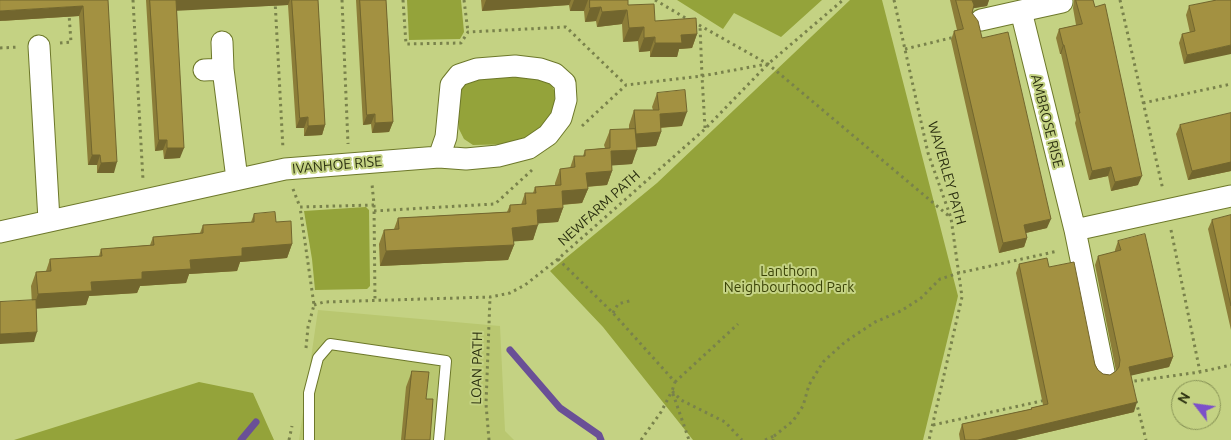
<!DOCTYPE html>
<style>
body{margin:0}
#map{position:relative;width:1231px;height:440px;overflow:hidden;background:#c4d283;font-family:Ubuntu,sans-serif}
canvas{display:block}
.north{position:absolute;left:1171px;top:380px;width:50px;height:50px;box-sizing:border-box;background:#c4d283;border:1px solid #879255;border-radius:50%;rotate:300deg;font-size:14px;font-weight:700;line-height:20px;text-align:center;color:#2c3111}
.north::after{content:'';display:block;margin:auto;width:18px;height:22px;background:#7c50c9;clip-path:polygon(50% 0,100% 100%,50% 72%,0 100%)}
</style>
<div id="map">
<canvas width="1231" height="440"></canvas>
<div class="north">N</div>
</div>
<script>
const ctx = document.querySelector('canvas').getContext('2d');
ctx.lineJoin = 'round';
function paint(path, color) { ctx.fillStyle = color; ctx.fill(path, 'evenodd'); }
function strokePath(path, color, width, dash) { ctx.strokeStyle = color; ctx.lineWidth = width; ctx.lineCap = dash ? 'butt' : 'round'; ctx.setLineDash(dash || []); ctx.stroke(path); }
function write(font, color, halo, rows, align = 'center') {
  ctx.font = font + ' Ubuntu,sans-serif'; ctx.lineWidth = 4; ctx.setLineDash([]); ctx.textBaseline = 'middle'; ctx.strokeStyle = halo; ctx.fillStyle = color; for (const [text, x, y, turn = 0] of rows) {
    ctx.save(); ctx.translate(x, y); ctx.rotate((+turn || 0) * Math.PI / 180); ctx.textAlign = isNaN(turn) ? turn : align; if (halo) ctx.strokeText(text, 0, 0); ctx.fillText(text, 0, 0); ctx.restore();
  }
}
const built = new Path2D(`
 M318,310L500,326L505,431L514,440H299Z`);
const green = new Path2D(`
 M407,0H461L464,32L460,39L409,40Z
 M677,0H822L781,37L734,13L723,29Z
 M850,0H882L958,296L923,440H693L603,327L550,271L657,183Z
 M542,76L550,82L555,92L554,108L547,123L517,144L473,145L464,139L459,129L457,93L464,83L472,79Z
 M366,207L369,210L370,286L367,289L315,290L312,259L304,211Z
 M199,382L253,393L274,440H14Z`);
const stream = new Path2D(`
 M510,350L560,408L599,435L601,440
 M241,440L256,422`);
const path = new Path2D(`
 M133,0L143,180
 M275,0L283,149
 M342,0L348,144
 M403,0L406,44L461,43L468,32L566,27L626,85
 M464,0L468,32
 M655,0L689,20
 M894,0L928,153L951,218L962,297L929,440
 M1120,0L1163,190
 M699,25L768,64L950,217
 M60,43L71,42L69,14
 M0,48L19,47
 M905,49L955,37
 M1143,103L1231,84
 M582,126L626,85L702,76L700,26
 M705,128L702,76L767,64
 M293,189L300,207
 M374,205L375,300
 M374,211L495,204L532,170
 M1171,230L1200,372
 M558,259L613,313L675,382L672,391L689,440
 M314,305L324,302L490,297L510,293L525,285L558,259L705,129L768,64L843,0
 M613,313L618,304L633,300
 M306,348L308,327L314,305L300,207L374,205L372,184
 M675,382L738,324
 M1128,382L1200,372L1231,365
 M1136,401L1146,440
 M933,425L1046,400
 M774,436L793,421L803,406L809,385L823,362L845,342L875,322L901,311L921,298L940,279L959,273L1058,251
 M289,440L292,426
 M489,440L486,404L490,297
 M641,440L661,412L672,391L681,400L725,422L742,440
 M765,440L774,436L773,440`);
const service = new Path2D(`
 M309,440V393L318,358L330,344L446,361L439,440`);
const minor = new Path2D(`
 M1021,11L1062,2
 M981,20L1021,11L1075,230
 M222,42L223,69L237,179
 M39,46L49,220
 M204,70L223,69
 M0,232L285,169L439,157L466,159L498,156L529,148L548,135L561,118L566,100L565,83L555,74L540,69L515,66L477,69L459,75L451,85L446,137L439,157
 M1104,372L1075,230L1231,196`);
const wall = new Path2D(`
 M108,0L114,173H97V165H88L79,16L0,21Z
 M146,0H318L325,125L322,135L304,136V128H296L288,5L177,10L180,158L164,159L163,150L155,151Z
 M356,0H386L393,122L389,132L372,133L371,124L363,125Z
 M481,0H628V5L655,21L697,34L692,48L679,49L677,57H650V51L639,52L638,41L623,42L622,24L597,27L596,21L585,22L584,11H570L569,5L482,11Z
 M950,0H989L987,6L973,8L972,13L982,38L1047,228L1026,233L1027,238L1024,247L999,253L951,40L954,31L957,30Z
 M1074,0H1093L1138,185L1111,191L1108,176L1089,180L1075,123L1076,120L1061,54H1060L1056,38L1059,29L1076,25L1073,8Z
 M1217,0L1184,64L1179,43L1182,34L1190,33L1186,15L1189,6Z
 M657,93L682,126L660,128L661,132L656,146L637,147L632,164L612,165V171L607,185L587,187L588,189L582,203L562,205L563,208L558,222L538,223L533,240L513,241L514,245L508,260L380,266L379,244L384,230L394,229L398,218L507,212L510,205H521L525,193H533L535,187L555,185V183L560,169L570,168L574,156H583L585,150L605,148L604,145L610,130L629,129V125L634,110H653L652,107Z
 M1231,113V171L1188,180L1176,134L1180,125Z
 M254,214L276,222L292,244L287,258L240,262L237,271L189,274L186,283L140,286L137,293L89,296L86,305L36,308L34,342L31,286L36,272L46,271L50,259L99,256L101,249L150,245L153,237L200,233L203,225L251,222Z
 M1231,215V330L1208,229L1212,220Z
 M1118,241L1173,357L1169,367L1131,375L1134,412L1015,440H960L959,434L962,424L1031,409V408L1043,405L1016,273L1019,264L1049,267L1098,370L1103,374L1110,375L1116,371L1095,265L1098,256L1115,252V250Z
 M412,371L426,399L430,440H401L406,387Z`);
const shadedWall = new Path2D(`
 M176,0H290L288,5L173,11Z
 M486,0H571L569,5L482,11Z
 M574,0H588L584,11H570Z
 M972,0H989L987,6L969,9Z
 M83,6L79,16L0,21V11Z
 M601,7L596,21L585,22L590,8Z
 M627,10L622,24L597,27L602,12Z
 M644,27L638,41L623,42L629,28Z
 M697,34L692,48L679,49L677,57H650L655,43L681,35Z
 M655,37L650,51L639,52L644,38Z
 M1063,45H1064L1061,54H1060Z
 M1231,45V54L1184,64L1187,55Z
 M687,112L682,126L654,128L660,114Z
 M375,114L371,124L363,125L367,115Z
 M308,117L304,128H296L300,118Z
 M393,122L389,132L372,133L375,123Z
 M325,125L322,135L304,136L308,126Z
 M661,132L656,146L631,148L636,134Z
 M159,140H167L163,150L155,151Z
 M167,148H184L180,158L164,159Z
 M637,150L632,164L606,166L611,151Z
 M92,155H100L97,165H88Z
 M117,162L114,173H97L101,163Z
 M1231,162V171L1188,180L1192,171Z
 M1111,167L1108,176L1089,180L1092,171Z
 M612,171L607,185L581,187L586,173Z
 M1142,176L1138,185L1111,191L1115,182Z
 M588,189L582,203L556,205L562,191Z
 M563,208L558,222L532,224L537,210Z
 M1051,219L1047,228L1021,234L1024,225Z
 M538,225L533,240L507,242L512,228Z
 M1027,238L1024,247L999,253L1003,243Z
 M292,244L287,258L240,262L237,271L189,274L186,283L140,286L137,293L89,296L86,305L33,309L38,294L91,282L142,272L242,248Z
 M514,245L508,260L380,266L386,251Z
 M37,332L34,342L0,344V334Z
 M1173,357L1169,367L1125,377L1129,367Z
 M1137,402L1134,412L1015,440H978Z`);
const building = new Path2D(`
 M0,0H108L117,162L101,163L100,155H92L83,6L0,11Z
 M150,0H185H176L184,148H167V140H159Z
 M292,0H318L325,125L308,126V117L300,118Z
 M360,0H386L393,122L375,123V114L367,115Z
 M590,0H628V5L654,4L655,21L696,18L697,34L681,35L682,43H655V37L644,38V27L629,28L627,10L602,12L601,7L590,8Z
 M956,0H972L974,5L972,13L978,21L982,38L1008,32L1051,219L1024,225L1027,238L1003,243L954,31L963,29Z
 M1076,0H1093L1095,7L1105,4L1142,176L1115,182L1111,167L1092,171L1078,113H1080L1064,45H1063L1059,29L1082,24Z
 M1217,0H1231V45L1187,55L1182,34L1195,31L1189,6Z
 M685,90L687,112L660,114L661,132L636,134L634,110H659L657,93Z
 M1231,113V162L1192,171L1180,125Z
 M635,129L637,150L611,151L612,171L586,173L588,189L562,191L563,208L537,210L538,225L512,228L514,245L386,251L384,230L399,229L398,218L510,212V205L526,204L525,193H536L535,187L561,185L560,169L575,167L574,156H585V150L610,148V130Z
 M275,212L276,222L291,221L292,244L242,248V256L190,260L191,269L142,272V279L91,282L92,291L38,294L36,272L51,271L50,259L102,256L101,249L154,245L153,237L203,233V225L254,222V214Z
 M1231,215V306L1212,220Z
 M1145,234L1173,357L1129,367L1137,402L978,440H965L962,424L1032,409L1031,408L1048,404L1019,264L1047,258L1049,267L1074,262L1095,365L1098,370L1103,374L1110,375L1116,371L1119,367L1120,360L1098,256L1121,250L1118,241Z
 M36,300L37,332L0,334V302Z
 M412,371L429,372L426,399H433L430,440H405Z`);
const streetNames = [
 ["AMBROSE RISE",1047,121,76],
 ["IVANHOE RISE",337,165,-5],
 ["WAVERLEY PATH",947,173,74],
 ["NEWFARM PATH",599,208,-42],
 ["LOAN PATH",477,368,-89]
];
const parkNames = [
 ["Lanthorn",789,271],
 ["Neighbourhood Park",789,287]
];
paint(built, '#b9c770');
paint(green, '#94a33a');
strokePath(stream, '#6a5096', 7);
strokePath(service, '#6d782a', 12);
strokePath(minor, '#6d782a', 23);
strokePath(path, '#79824b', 3, [2.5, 4]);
strokePath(service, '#fff', 10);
strokePath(minor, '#fff', 21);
paint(wall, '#8c7d38');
paint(shadedWall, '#72662e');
paint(building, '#a39141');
strokePath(building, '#72662e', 1);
write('14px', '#2c3111', '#c4d283', streetNames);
write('14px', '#3b4306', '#c4d283', parkNames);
</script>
